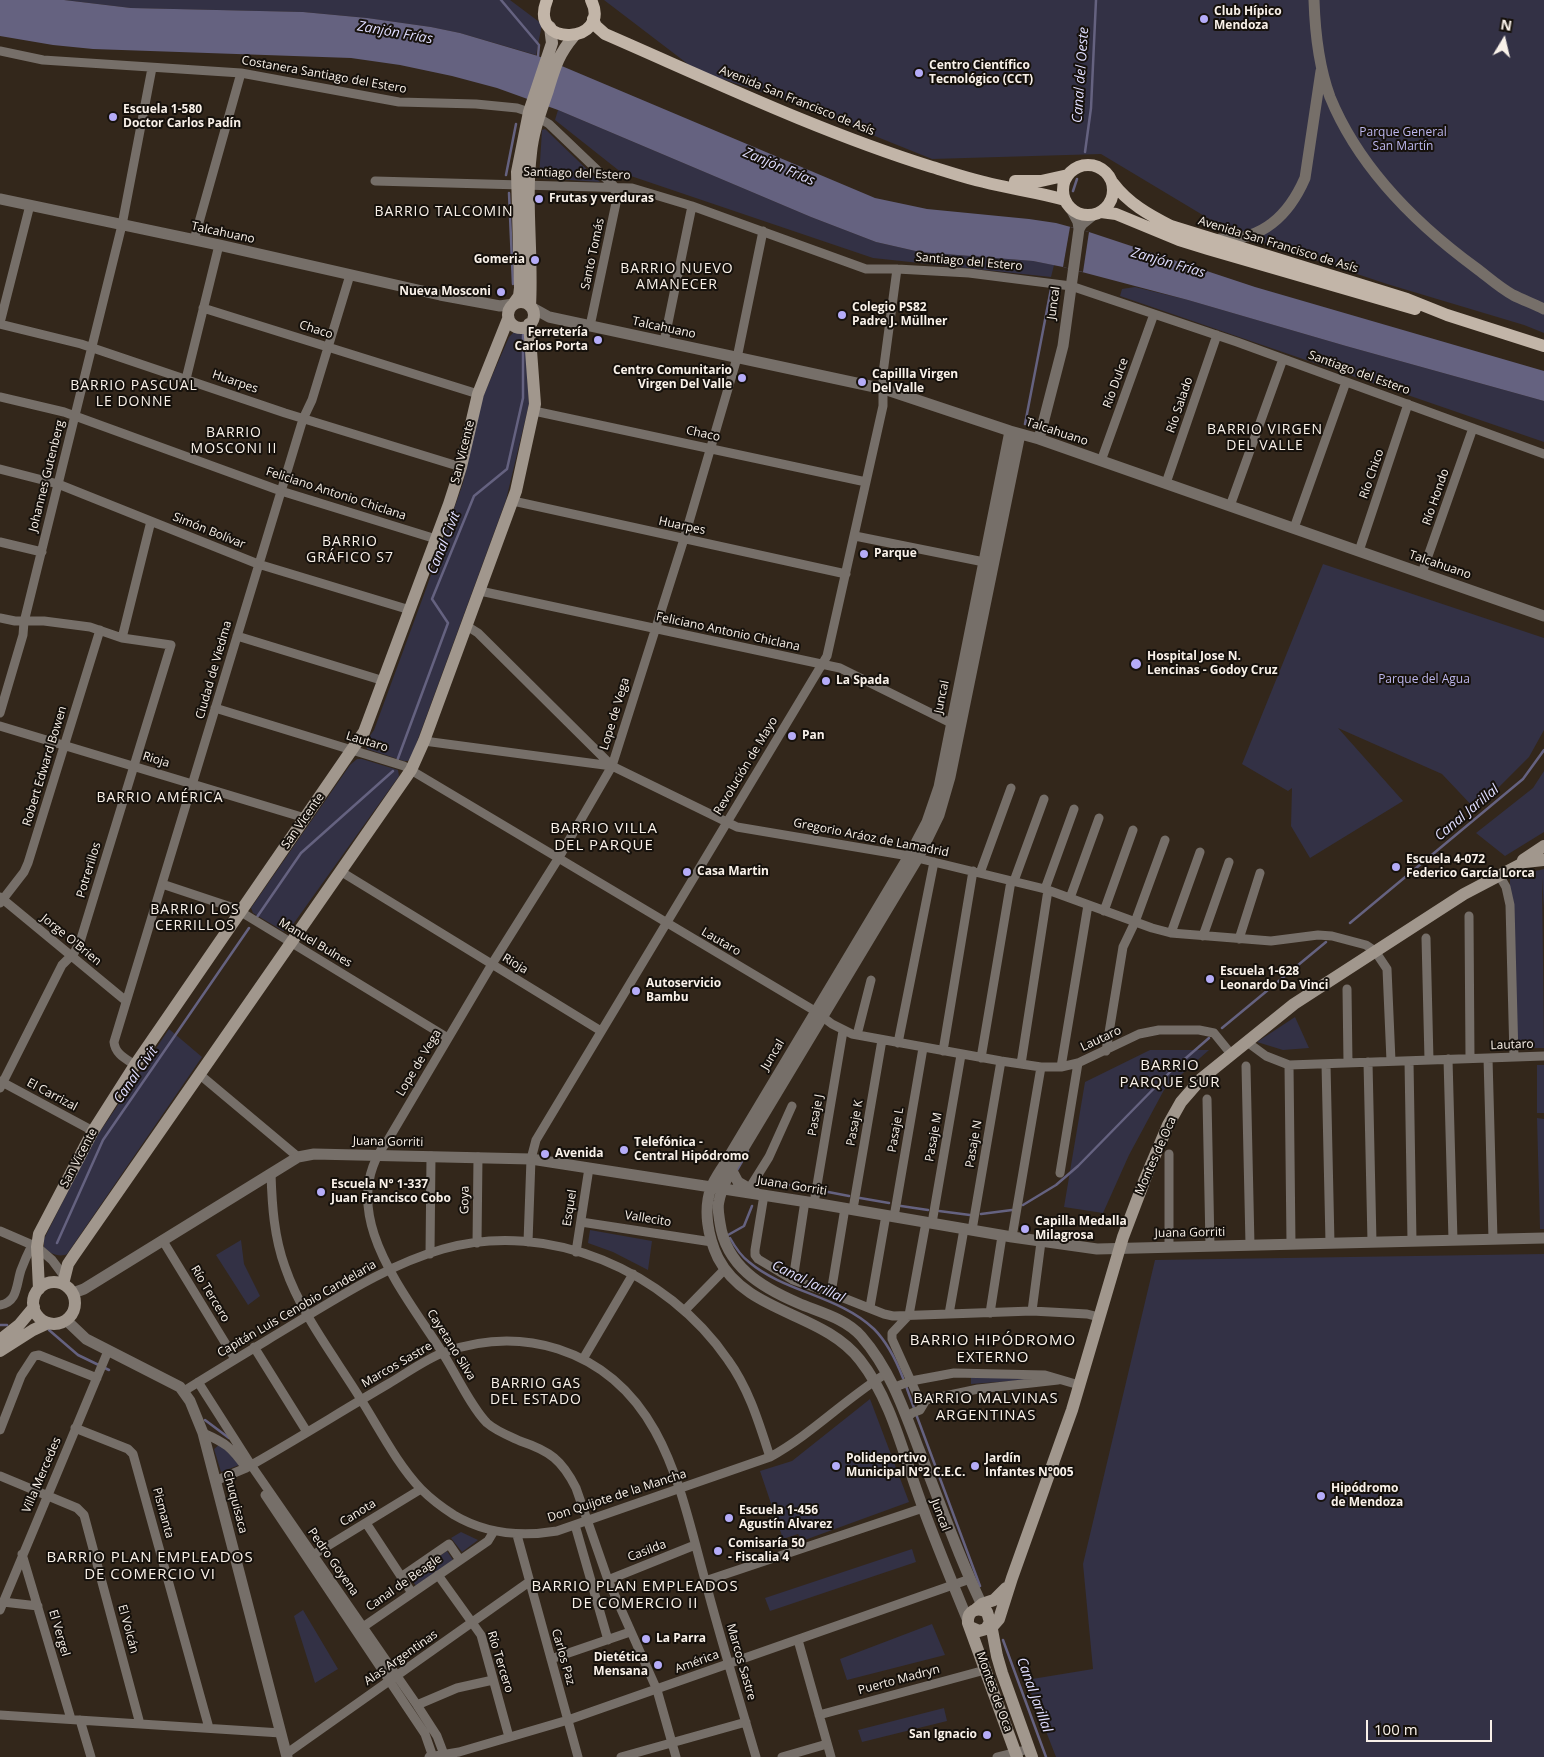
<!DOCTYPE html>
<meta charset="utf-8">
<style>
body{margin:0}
#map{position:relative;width:1544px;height:1757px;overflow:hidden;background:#33271b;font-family:"Open Sans",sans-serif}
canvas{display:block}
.north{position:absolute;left:1479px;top:15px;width:50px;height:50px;-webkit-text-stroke:4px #16110c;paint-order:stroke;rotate:9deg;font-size:14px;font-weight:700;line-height:20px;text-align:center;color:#f9f1e9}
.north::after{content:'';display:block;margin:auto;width:18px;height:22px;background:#f9f1e9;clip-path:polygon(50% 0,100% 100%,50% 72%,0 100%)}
.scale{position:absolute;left:1366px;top:1720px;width:126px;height:22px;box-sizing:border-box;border:2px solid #f9f1e9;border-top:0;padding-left:6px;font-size:15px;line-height:18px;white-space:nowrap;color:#f9f1e9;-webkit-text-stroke:4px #16110c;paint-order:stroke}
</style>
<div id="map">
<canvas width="1544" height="1757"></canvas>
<div class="north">N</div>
<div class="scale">100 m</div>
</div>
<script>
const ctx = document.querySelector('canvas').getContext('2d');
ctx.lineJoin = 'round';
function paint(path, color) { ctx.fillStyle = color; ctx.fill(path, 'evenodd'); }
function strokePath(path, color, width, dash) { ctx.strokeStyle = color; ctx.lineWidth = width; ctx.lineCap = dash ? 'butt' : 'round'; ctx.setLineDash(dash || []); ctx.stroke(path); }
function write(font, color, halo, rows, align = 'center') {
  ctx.font = font + ' "Open Sans",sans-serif'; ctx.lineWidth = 4; ctx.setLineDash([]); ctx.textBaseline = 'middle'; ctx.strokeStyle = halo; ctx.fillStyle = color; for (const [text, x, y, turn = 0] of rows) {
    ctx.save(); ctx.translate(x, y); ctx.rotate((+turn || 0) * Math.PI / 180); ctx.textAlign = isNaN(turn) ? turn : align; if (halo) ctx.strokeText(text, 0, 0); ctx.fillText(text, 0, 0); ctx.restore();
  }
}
const green = new Path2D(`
 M64,0H510L542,24L536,55L460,33L431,27L367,18L303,12L131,8Z
 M604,0H1544V333L1524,325L1387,284L1231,232L1101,154L932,159L783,99L697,71Z
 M558,110L811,217L876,242L920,252L1033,261L1054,265L1051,277L873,258L622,173L555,120Z
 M545,129L600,182L539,178L542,130Z
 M1135,287L1188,300L1346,346L1544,401V442L1120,296L1122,289Z
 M514,332L521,333L525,338L529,404L506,500L411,758L408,761H404L367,749L365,743L374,730L426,589L463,483L482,399L509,337Z
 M1323,564L1544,638V730L1529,757L1476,810L1442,774L1338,728L1403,801L1310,858L1291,826L1292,788L1288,791L1242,764Z
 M357,759H362L398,770L399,776L289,930L283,931L253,913L251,908L350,765Z
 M1544,771V832L1505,856L1476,833L1533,788Z
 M1544,869V909L1542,878L1544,1048H1514L1510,905V877Z
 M1295,1017L1309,1048L1283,1050L1257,1042Z
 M169,1029L202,1057L67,1254C60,1258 48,1253 44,1247V1239L93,1142Z
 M1150,1050H1209L1164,1090L1129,1155L1103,1213L1064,1207L1085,1082Z
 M1537,1065H1544V1113H1537Z
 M1537,1118L1544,1119V1229H1540Z
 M590,1230L652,1241L648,1270L613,1252L588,1243Z
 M241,1240L244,1264L260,1296L248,1305L216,1255Z
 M1544,1254V1757H1056L1026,1680L1093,1669L1083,1564L1155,1260Z
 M971,1377L1037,1379L971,1384Z
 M870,1399L909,1502L802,1541L798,1534L783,1539L760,1471L792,1461Z
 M219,1445L227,1449L239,1465L221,1472L214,1449Z
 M461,1532L478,1540L462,1552L451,1538Z
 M912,1549L916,1562L770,1611L765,1598Z
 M447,1551L453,1560L416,1586L410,1577Z
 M303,1610L338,1669L315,1683L294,1616Z
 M932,1624L945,1655L847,1680L840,1659Z
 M944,1708L947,1721L862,1742L858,1730Z`);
const water = new Path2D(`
 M0,0H64L131,8L303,12L367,18L431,27L460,33L538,56L875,198L927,209L1029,219L1056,223L1089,232L1255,287L1544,371V401L1346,346L1188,300L1063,267L1033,261L920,252L876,242L811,217L558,110L497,88L452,76L400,65L351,58L93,49L53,45L0,36Z`);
const pier = new Path2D(`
 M1070,227L1089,232L1083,272L1063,267Z`);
const stream = new Path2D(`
 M501,0L539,45L538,56
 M1085,152L1091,108L1096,0
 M506,175L516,124
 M1073,191L1077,179
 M509,193L513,284
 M1025,424L1051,289
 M397,761L448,623L432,599L474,496L507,469L523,398V335
 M257,917L301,853L393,771
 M1350,923L1523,779L1544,750
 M1222,1028L1326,942
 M737,1170L748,1151
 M784,1184L812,1189
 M823,1191L849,1196
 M860,1198L889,1203
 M1023,1205L1056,1185L1078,1166L1171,1071L1209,1038
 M901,1206L928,1210
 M939,1211L970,1215
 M981,1214L1012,1210
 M728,1235L744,1226L752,1206
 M730,1238C735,1247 741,1256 749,1262C784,1292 840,1296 874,1329C888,1343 896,1360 903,1378
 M57,1243L103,1140L249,928
 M0,1325H7
 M49,1330L78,1355L109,1370
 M906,1386L914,1408
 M916,1414L980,1586
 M205,1420L229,1438
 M1003,1640L1046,1757`);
const minor = new Path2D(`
 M0,51L43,60L241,73L399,102L476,104L517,108L529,112L549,124L615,187
 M375,181L632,188L692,206L866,269H897L969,273L1071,286L1237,342L1544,454
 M194,240L241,73
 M203,308L478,394
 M0,323L30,205
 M0,324L81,344L285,413L461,467
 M590,326L616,203L615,187
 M664,342L692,206
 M186,379L219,245
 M0,397L64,412L281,491L436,539
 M534,411L866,482
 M1101,461L1154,314
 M0,469L58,484L258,564L410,610
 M1166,483L1217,335
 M513,501L846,574
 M1230,506L1283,359
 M1294,528L1346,382
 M855,536L989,563
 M0,542L42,552
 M1359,551L1408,404
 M1422,573L1473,428
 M480,591L840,668L955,725
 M0,618L15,621H44L90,627L122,638L171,645L80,942L74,953L62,965L0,1088
 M467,626L478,633L612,766
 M237,636L384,681
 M122,638L151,521
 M215,708L404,766L815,1011L832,1024L852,1034L1001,1061L1041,1067H1061L1078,1063L1139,1034L1159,1030H1199L1214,1033L1231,1054
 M0,713L23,635L24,622L122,225L152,68
 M0,726L305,818
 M424,741L612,766L737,827L909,856L1045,889L1152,928L1171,933L1271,941L1318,935L1332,936L1366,945L1375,951L1387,969L1391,1061
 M340,871L601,1031
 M980,873L1011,788
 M1499,875L1506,887L1510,905L1514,1057
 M1014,881L1044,799
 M162,884L231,907L241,912L448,1038
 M1045,889L1074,809
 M0,897L126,1001
 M1070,898L1099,818
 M0,903L24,872L28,863L100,630
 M1104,911L1133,830
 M1469,916L1470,1058
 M1171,933L1200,852
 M1203,936L1229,862
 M1426,938L1429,1060
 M1239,939L1260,873
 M1347,989L1348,1063
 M857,1035L871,980
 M1247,1042L1266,1056L1289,1065L1544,1056
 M898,1043L934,862
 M943,1051L973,871
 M1106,1051L1123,947L1135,922L1165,840
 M981,1058L1011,881
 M1488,1058L1493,1239
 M1448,1059L1453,1240
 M1409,1061L1412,1241
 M1368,1062L1372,1242
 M1021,1064L1048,890
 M1326,1064L1330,1243
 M135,1065C126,1059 115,1054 114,1042L303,419L312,400L350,275
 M1289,1065L1291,1244
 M1246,1066L1250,1245
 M1061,1067L1088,905
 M199,1074L298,1157
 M0,1081L93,1131
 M1207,1099L1210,1246
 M1060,1173L1078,1063
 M271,1174C272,1205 274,1237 285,1267C301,1314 334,1356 360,1398C379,1428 397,1464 421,1489C431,1499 443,1508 454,1515C486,1534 521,1537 557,1531L770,1457C812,1434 846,1398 887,1373
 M749,1189L769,1157L792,1106
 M764,1195L755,1250V1255L758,1259L793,1280L831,1293L884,1314L893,1316L1032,1311L1087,1314L1099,1317
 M814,1203L843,1031
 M853,1209L882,1040
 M894,1217L923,1048
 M581,1222L712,1242
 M932,1223L961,1055
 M972,1230L1001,1061
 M0,1231L37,1247L52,1260L64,1276
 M1012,1237L1041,1067
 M163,1241L235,1359
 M528,1242L531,1159L536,1140L827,656L883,406V373L897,269
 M477,1243L478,1157
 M1169,1247V1154
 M576,1252L589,1168
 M430,1254L431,1156
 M793,1280L805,1201
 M831,1293L845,1208
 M0,1305C18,1302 16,1285 21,1270C24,1262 28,1253 32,1245
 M870,1307L886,1215
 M685,1310L725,1269
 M1032,1311L1041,1242
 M990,1313L1002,1236
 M949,1314L964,1229
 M254,1347L307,1432
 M583,1359L633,1274
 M198,1382L251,1465L417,1705L437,1736L445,1757
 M895,1387L911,1381L954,1373L1045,1375L1079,1385
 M184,1391C225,1365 266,1341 307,1316C350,1290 394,1263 443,1249C549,1219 667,1271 728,1360C749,1389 759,1423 770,1457
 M923,1403L919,1399L892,1339V1333L909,1315L926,1222
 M907,1418L912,1413L920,1410L926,1400L978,1389L1058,1380
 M75,1428L128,1449L133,1454L209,1728
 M0,1430L21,1376L34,1356L39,1355L97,1378
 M203,1433C226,1443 231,1447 246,1468
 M0,1476L77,1508L84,1515L140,1724
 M215,1481L246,1468C294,1441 340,1412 388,1384C404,1375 427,1358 445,1352C482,1339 520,1337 558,1349C666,1384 681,1496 708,1591C723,1647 740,1702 756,1757
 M265,1495L425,1734L433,1757
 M366,1523L412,1593
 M575,1525L608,1640
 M517,1535L578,1757
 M22,1554L71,1719
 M308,1558L421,1489
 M438,1575L481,1635L509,1737
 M401,1577L449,1544L460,1560
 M608,1580L695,1545
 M705,1581L923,1508
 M3,1602L38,1606
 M0,1610L108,1351
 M363,1627L488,1541L494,1531
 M798,1640L831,1757
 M551,1659L630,1632
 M417,1705L457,1688L493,1680
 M0,1715L281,1733
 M819,1715L985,1670
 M80,1720L91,1757
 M286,1754L529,1582
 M429,1757L459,1752L568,1720L970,1579
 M621,1757L746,1722
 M676,1757L657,1690L608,1580L576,1488C562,1460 550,1451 520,1441C509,1436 496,1431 487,1423C471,1407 455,1372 442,1352C405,1293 332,1210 388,1140L492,964L558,859L612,766L684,539L737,358L763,231
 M782,1757L827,1744
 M997,1757L1029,1749`);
const tertiary = new Path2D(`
 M1314,0C1315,32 1319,67 1330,97C1359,168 1416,224 1476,268C1488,277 1500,288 1513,295C1523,300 1534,304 1544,309
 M0,199L219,245L440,295L500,306L513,304
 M1070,207L1078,222L1079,229
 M1220,239C1262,241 1289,215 1305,178L1321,71
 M531,307L549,317L884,389L1010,431L1039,439L1544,616
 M1039,439L1063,346L1079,229L1082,224L1093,215
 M731,1169L738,1182L755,1192
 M73,1293L84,1289L298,1157L314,1154L531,1159L814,1203L1012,1237L1097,1249L1544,1238
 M66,1320L86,1339L180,1387L190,1401L203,1433L287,1757
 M985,1611C959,1559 940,1502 918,1447C903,1407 889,1368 861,1336C845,1318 819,1312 798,1303C761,1287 726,1266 720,1223C719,1216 717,1208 719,1201C721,1190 727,1179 731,1169L918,858L939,815L950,777L1020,434
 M968,1621C951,1579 933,1537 918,1494C902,1449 890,1398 860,1360C823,1312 747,1314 718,1258C708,1237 703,1210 711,1188C714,1180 719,1173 724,1165L909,856L927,822L939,787L1010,431`);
const secondary = new Path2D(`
 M508 315a13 13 0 1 1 26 0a13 13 0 1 1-26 0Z
 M514,303L519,296L520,288L517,172L529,112L552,43L550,27
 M530,306C533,256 525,202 531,153C533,131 541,111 548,90C555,67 558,55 574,36
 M1523,860L1544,846
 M33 1303a21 21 0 1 1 42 0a21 21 0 1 1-42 0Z
 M63,1284L68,1264L74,1255L411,770L424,741L516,491L535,404L529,324
 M39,1289L37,1247L39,1234L93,1131L135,1065L364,732L449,504L461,467L478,394L508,319
 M0,1340L19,1325L34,1307
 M0,1351L33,1330L48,1323
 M976,1609L982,1604L994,1600L1006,1588
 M990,1619L997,1656L1002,1673L1032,1757
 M970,1627L979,1631L986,1629L990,1622L987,1612C977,1606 967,1611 968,1623L1017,1757
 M986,1629L992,1627L999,1619L1012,1578L1072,1410L1123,1237L1145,1179L1168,1125L1181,1102L1201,1079L1294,1004L1464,894L1525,862L1544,860`);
const primary = new Path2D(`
 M547,0C527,49 613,44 591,0
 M593,19L596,26L605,34C713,81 820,132 932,167C949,172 966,178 984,182C1011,189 1038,192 1065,200
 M1063 190a25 25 0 1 1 50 0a25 25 0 1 1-50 0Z
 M1015,181H1041L1068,175
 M1113,183C1128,203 1149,215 1171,226L1407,299L1447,315L1544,346
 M1101,212L1116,214L1179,240L1208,249L1415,309`);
const markers = [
 [1204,19,5,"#b5acf8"],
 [919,73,5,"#b5acf8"],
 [113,117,5,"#b5acf8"],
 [539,199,5,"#b5acf8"],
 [535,260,5,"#b5acf8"],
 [501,292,5,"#b5acf8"],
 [842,315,5,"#b5acf8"],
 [598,340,5,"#b5acf8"],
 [742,378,5,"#b5acf8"],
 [862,382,5,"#b5acf8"],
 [864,554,5,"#b5acf8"],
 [1136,664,6,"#b5acf8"],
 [826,681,5,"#b5acf8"],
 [792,736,5,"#b5acf8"],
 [1396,867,5,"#b5acf8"],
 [687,872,5,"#b5acf8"],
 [1210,979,5,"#b5acf8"],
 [636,991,5,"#b5acf8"],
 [624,1150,5,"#b5acf8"],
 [545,1154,5,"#b5acf8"],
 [321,1192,5,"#b5acf8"],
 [1025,1229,5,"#b5acf8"],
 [836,1466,5,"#b5acf8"],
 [975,1466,5,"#b5acf8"],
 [1321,1496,5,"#b5acf8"],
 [729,1518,5,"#b5acf8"],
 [718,1551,5,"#b5acf8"],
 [646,1639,5,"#b5acf8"],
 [658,1665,5,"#b5acf8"],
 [987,1735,5,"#b5acf8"]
];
const poiNames = [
 ["Club Hípico",1214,12],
 ["Mendoza",1214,26],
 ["Centro Científico",929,66],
 ["Tecnológico (CCT)",929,80],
 ["Escuela 1-580",123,110],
 ["Doctor Carlos Padín",123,124],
 ["Frutas y verduras",549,199],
 ["Gomeria",525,260,"right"],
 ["Nueva Mosconi",491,292,"right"],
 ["Colegio PS82",852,308],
 ["Padre J. Müllner",852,322],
 ["Ferretería",588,333,"right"],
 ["Carlos Porta",588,347,"right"],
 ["Centro Comunitario",732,371,"right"],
 ["Virgen Del Valle",732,385,"right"],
 ["Capillla Virgen",872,375],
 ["Del Valle",872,389],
 ["Parque",874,554],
 ["Hospital Jose N.",1147,657],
 ["Lencinas - Godoy Cruz",1147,671],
 ["La Spada",836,681],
 ["Pan",802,736],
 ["Escuela 4-072",1406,860],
 ["Federico García Lorca",1406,874],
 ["Casa Martin",697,872],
 ["Escuela 1-628",1220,972],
 ["Leonardo Da Vinci",1220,986],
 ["Autoservicio",646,984],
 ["Bambu",646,998],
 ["Telefónica -",634,1143],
 ["Central Hipódromo",634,1157],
 ["Avenida",555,1154],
 ["Escuela N° 1-337",331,1185],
 ["Juan Francisco Cobo",331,1199],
 ["Capilla Medalla",1035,1222],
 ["Milagrosa",1035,1236],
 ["Polideportivo",846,1459],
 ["Municipal N°2 C.E.C.",846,1473],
 ["Jardín",985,1459],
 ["Infantes N°005",985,1473],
 ["Hipódromo",1331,1489],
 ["de Mendoza",1331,1503],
 ["Escuela 1-456",739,1511],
 ["Agustín Alvarez",739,1525],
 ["Comisaría 50",728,1544],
 ["- Fiscalia 4",728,1558],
 ["La Parra",656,1639],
 ["Dietética",648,1658,"right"],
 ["Mensana",648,1672,"right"],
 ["San Ignacio",977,1735,"right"]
];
const streetNames = [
 ["Costanera Santiago del Estero",324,75,10],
 ["Avenida San Francisco de Asís",797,101,22],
 ["Santiago del Estero",577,174,2],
 ["Talcahuano",223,233,12],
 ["Avenida San Francisco de Asís",1278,245,17],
 ["Santo Tomás",593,254,-78],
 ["Santiago del Estero",969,262,5],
 ["Juncal",1054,303,-82],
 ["Talcahuano",664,328,12],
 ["Chaco",316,330,18],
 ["Santiago del Estero",1359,373,20],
 ["Huarpes",235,382,19],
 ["Río Dulce",1116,383,-70],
 ["Río Salado",1180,405,-71],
 ["Talcahuano",1057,432,18],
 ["Chaco",703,434,12],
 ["San Vicente",463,452,-76],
 ["Río Chico",1372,474,-71],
 ["Johannes Gutenberg",47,476,-76],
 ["Feliciano Antonio Chiclana",336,494,18],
 ["Río Hondo",1436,497,-71],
 ["Huarpes",682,526,12],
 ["Simón Bolívar",209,531,22],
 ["Talcahuano",1440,565,19],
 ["Feliciano Antonio Chiclana",728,632,12],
 ["Ciudad de Viedma",214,670,-74],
 ["Juncal",942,697,-78],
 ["Lope de Vega",615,714,-73],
 ["Lautaro",367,742,17],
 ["Rioja",156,760,17],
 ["Robert Edward Bowen",45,766,-73],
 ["Revolución de Mayo",746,766,-59],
 ["San Vicente",303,821,-55],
 ["Gregorio Aráoz de Lamadrid",871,838,11],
 ["Potrerillos",89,870,-73],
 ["Jorge O'Brien",71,940,39],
 ["Lautaro",721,942,30],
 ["Manuel Bulnes",315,943,31],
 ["Rioja",515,964,31],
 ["Lautaro",1101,1039,-25],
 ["Lautaro",1512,1045,-2],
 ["Juncal",773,1055,-59],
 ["Lope de Vega",419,1063,-59],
 ["El Carrizal",52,1095,28],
 ["Pasaje J",816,1115,-80],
 ["Pasaje K",855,1123,-80],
 ["Pasaje L",896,1130,-80],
 ["Pasaje M",934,1137,-80],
 ["Juana Gorriti",388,1142,1],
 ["Pasaje N",974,1144,-80],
 ["Montes de Oca",1156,1156,-66],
 ["San Vicente",79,1158,-62],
 ["Juana Gorriti",792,1186,9],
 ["Goya",465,1200,-89],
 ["Esquel",570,1208,-81],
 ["Vallecito",648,1219,9],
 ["Juana Gorriti",1190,1233,-1],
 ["Río Tercero",210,1294,59],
 ["Capitán Luis Cenobio Candelaria",297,1309,-30],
 ["Cayetano Silva",451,1345,58],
 ["Marcos Sastre",397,1365,-30],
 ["Villa Mercedes",42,1475,-67],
 ["Don Quijote de la Mancha",617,1496,-18],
 ["Chuquisaca",235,1502,75],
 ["Pismanta",163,1513,75],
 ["Canota",358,1513,-32],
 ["Juncal",940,1515,69],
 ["Casilda",647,1551,-21],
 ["Pedro Goyena",333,1562,55],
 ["Canal de Beagle",404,1583,-35],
 ["El Volcán",128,1629,75],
 ["El Vergel",59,1633,74],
 ["Carlos Paz",563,1657,74],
 ["Alas Argentinas",401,1658,-35],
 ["Río Tercero",500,1662,73],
 ["América",697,1662,-20],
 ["Marcos Sastre",741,1662,74],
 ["Puerto Madryn",899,1680,-15],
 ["Montes de Oca",994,1692,70]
];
const parkNames = [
 ["Parque General",1403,133],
 ["San Martín",1403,147],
 ["Parque del Agua",1424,680]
];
const waterNames = [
 ["Zanjón Frías",395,33,10],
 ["Canal del Oeste",1081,75,-86],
 ["Zanjón Frías",779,167,23],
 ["Zanjón Frías",1168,263,16],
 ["Canal Civit",444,543,-68],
 ["Canal Jarillal",1467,813,-40],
 ["Canal Civit",136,1075,-55],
 ["Canal Jarillal",808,1282,26],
 ["Canal Jarillal",1034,1695,70]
];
const neighbourhoodNames = [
 ["BARRIO TALCOMIN",444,212],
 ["BARRIO NUEVO",677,269],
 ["AMANECER",677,285],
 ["BARRIO PASCUAL",134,386],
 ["LE DONNE",134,402],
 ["BARRIO VIRGEN",1265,430],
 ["DEL VALLE",1265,446],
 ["BARRIO",234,433],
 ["MOSCONI II",234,449],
 ["BARRIO",350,542],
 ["GRÁFICO S7",350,558],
 ["BARRIO AMÉRICA",160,798],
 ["BARRIO LOS",195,910],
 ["CERRILLOS",195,926],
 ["BARRIO GAS",536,1384],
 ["DEL ESTADO",536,1400]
];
const quarterNames = [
 ["BARRIO VILLA",604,829],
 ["DEL PARQUE",604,846],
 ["BARRIO",1170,1066],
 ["PARQUE SUR",1170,1083],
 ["BARRIO HIPÓDROMO",993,1341],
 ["EXTERNO",993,1358],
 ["BARRIO MALVINAS",986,1399],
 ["ARGENTINAS",986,1416],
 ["BARRIO PLAN EMPLEADOS",150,1558],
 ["DE COMERCIO VI",150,1575],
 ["BARRIO PLAN EMPLEADOS",635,1587],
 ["DE COMERCIO II",635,1604]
];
paint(green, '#333145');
paint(water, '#656280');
paint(pier, '#33271b');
strokePath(stream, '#656280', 2.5);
strokePath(minor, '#766f69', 9);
strokePath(tertiary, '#766f69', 11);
strokePath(secondary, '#a1978d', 12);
strokePath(primary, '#c2b5a8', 12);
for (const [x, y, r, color] of markers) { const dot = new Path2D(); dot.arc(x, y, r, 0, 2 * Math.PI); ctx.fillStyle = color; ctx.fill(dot); strokePath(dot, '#16110c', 2); }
write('bold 12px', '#f9f1e9', '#16110c', poiNames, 'left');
write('12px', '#f9f1e9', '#16110c', streetNames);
write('12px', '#bdb7ee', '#16110c', parkNames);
write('italic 14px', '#dfddff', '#16110c', waterNames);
ctx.letterSpacing = '1px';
write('14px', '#f9f1e9', '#16110c', neighbourhoodNames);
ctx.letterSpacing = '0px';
ctx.letterSpacing = '1px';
write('15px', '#f9f1e9', '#16110c', quarterNames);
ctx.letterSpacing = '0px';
</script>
